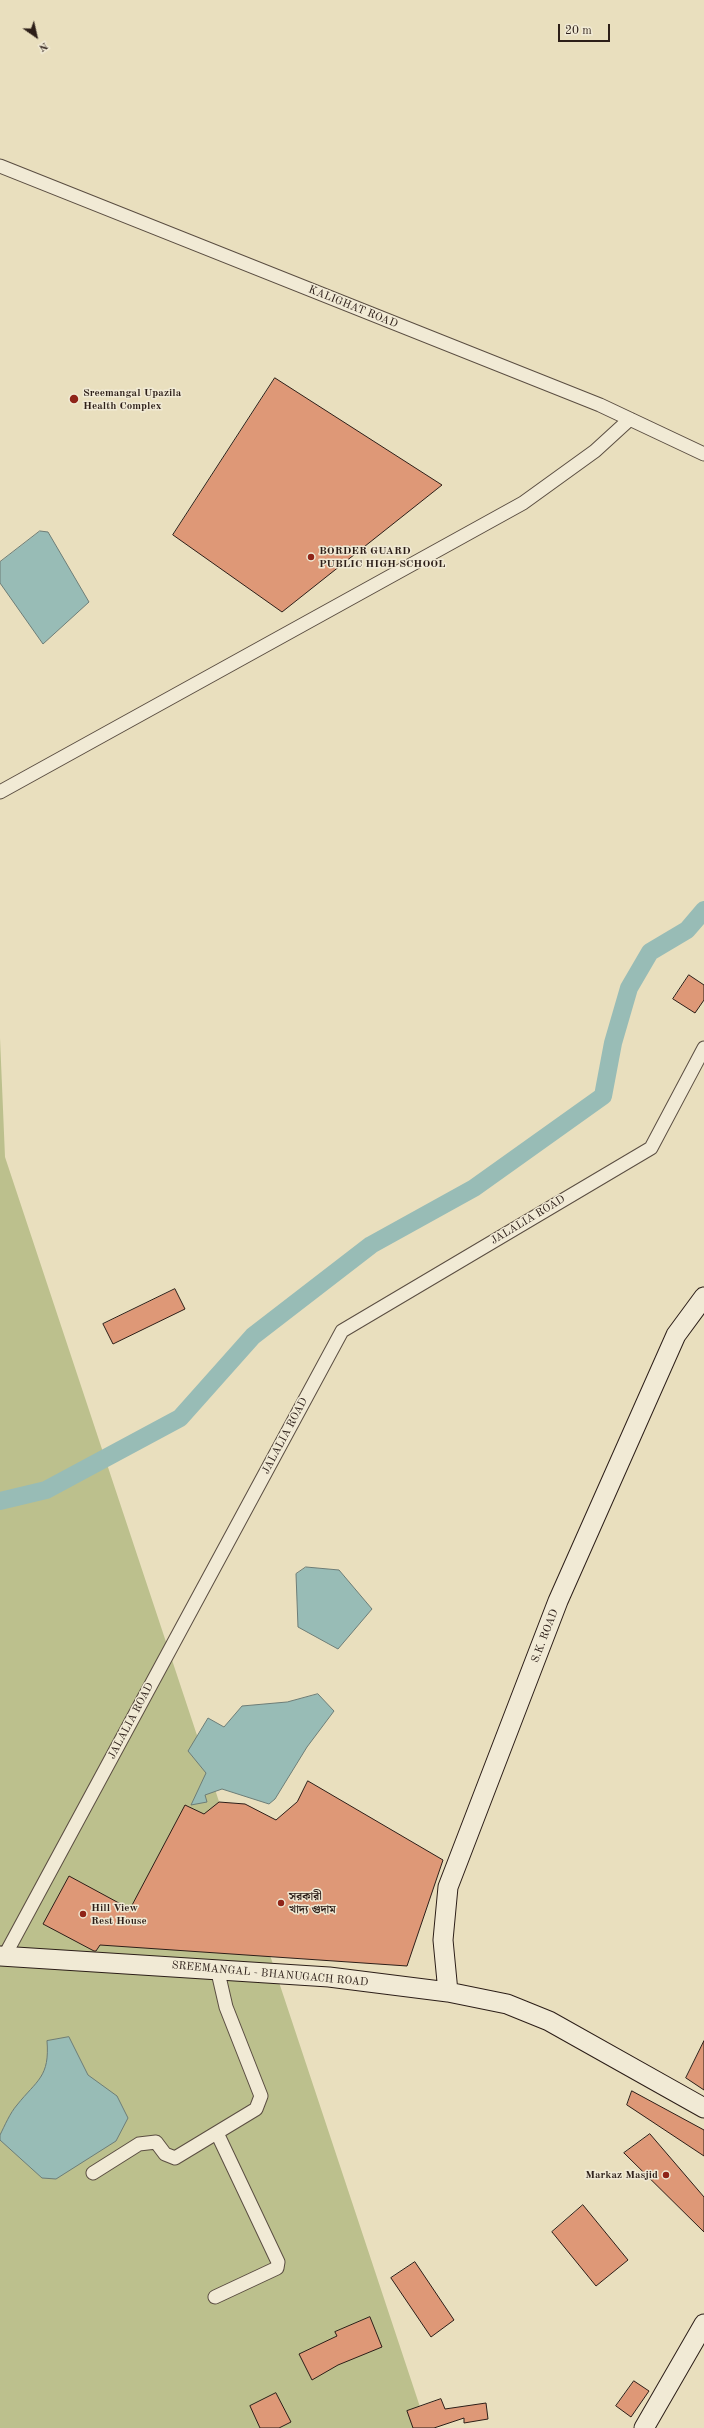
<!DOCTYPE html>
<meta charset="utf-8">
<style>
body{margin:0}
#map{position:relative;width:704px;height:2428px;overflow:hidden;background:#e9dfbe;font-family:"Old Standard TT",serif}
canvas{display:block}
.north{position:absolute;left:16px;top:16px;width:40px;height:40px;-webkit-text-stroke:3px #f1ead5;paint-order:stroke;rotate:146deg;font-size:11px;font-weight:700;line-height:16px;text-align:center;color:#2c1e18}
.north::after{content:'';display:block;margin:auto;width:14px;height:18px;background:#2c1e18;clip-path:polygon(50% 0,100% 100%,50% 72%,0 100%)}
.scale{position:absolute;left:558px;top:24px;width:52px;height:18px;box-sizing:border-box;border:2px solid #2c1e18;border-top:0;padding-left:5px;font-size:12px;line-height:14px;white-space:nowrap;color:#2c1e18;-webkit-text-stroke:3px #f1ead5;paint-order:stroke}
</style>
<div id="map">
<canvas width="704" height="2428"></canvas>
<div class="north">N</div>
<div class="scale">20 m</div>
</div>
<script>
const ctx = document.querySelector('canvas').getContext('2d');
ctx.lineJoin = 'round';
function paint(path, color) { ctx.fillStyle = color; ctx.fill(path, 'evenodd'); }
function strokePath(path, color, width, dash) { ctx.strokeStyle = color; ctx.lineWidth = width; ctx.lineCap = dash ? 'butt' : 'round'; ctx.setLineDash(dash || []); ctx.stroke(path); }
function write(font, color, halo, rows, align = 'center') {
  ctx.font = font + ' "Old Standard TT","Noto Serif Bengali",serif'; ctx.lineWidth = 3; ctx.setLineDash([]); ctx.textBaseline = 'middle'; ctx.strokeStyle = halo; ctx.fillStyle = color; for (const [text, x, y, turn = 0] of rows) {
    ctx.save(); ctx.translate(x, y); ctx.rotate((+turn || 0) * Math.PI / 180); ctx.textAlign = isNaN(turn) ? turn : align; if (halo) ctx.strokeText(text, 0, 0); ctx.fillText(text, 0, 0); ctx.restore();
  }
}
const green = new Path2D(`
 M0,1038L5,1157L427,2428H0Z`);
const water = new Path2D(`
 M40,531L48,532L89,602L43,644L0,583V562Z
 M306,1567L339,1570L372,1609L338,1649L298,1627L296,1574Z
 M318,1694L334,1711L307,1747L275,1799L269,1804L222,1789L205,1795L207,1802L191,1805L206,1773L188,1751L208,1718L224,1727L242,1706L287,1702Z
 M69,2037L88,2075L117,2096L128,2118L116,2141L56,2179L42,2178L0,2140V2135C5,2125 10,2113 17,2105C37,2080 50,2077 47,2041Z`);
const canal = new Path2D(`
 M0,1501L46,1490L180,1418L253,1336L371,1245L474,1188L603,1096L613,1043L629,988L650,952L687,930L704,910`);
const building = new Path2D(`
 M275,378L442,485L282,612L173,535Z
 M689,975L704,985V1000L695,1013L673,999Z
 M175,1289L185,1309L113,1344L103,1324Z
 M308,1781L443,1860L407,1966L100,1945L96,1951H94L43,1924L69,1876L130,1909L185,1805L204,1814L219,1802L245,1804L276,1820L297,1802Z
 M704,2041V2090L686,2078Z
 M632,2091L704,2130V2156L627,2105Z
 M650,2134L704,2197V2232L624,2153Z
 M583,2205L628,2260L596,2286L552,2232Z
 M415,2262L454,2320L431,2337L391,2278Z
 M370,2317L382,2347L338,2365L312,2380L299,2354L337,2336L335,2332Z
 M634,2381L649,2391L631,2417L616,2406Z
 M276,2393L291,2422L279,2428H260L250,2406Z
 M441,2399L445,2409L486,2403L488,2419L464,2423V2418L434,2428H413L407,2411Z`);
const street = new Path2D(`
 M0,166L600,405L704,454
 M0,792L523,503L595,451L630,419
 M4,1957L342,1331L651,1148L704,1048
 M93,2173L139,2144L156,2142L165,2154L175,2158L256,2109L261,2096L226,2007L217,1968
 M215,2297L277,2268L278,2262L217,2133`);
const secondary = new Path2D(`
 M0,1956L329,1977L448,1992L507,2004L549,2021L704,2108
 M448,1992L443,1940L448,1887L558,1601L676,1335L704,1297
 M644,2428L704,2324`);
const markers = [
 [74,399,5,"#8f2418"],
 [311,557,4,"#8f2418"],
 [281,1903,4,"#8f2418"],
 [83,1914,4,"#8f2418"],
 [666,2175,4,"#8f2418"]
];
const streetNames = [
 ["KALIGHAT ROAD",353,307,22],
 ["JALALIA ROAD",528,1220,-31],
 ["JALALIA ROAD",285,1436,-62],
 ["S.K. ROAD",545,1636,-69],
 ["JALALIA ROAD",131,1721,-62],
 ["SREEMANGAL - BHANUGACH ROAD",270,1974,5]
];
const poiNames = [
 ["Sreemangal Upazila",83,393],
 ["Health Complex",83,406],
 ["BORDER GUARD",319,551],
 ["PUBLIC HIGH SCHOOL",319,564],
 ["সরকারী",289,1897],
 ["খাদ্য গুদাম",289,1910],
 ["Hill View",91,1908],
 ["Rest House",91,1921],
 ["Markaz Masjid",658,2175,"right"]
];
paint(green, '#bcc08d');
paint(water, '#98bcb6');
strokePath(water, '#6d7d77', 1);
strokePath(canal, '#98bcb6', 18);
paint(building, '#de9877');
strokePath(building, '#2c1e18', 1);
strokePath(street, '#5b4e42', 15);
strokePath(secondary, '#2c1e18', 21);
strokePath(street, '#f1ead5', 13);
strokePath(secondary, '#f1ead5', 19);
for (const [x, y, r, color] of markers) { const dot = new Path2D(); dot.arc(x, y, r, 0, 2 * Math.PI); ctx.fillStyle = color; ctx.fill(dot); strokePath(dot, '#f1ead5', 1.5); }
write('11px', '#2c1e18', '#f1ead5', streetNames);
write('bold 11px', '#2c1e18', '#f1ead5', poiNames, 'left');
</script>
